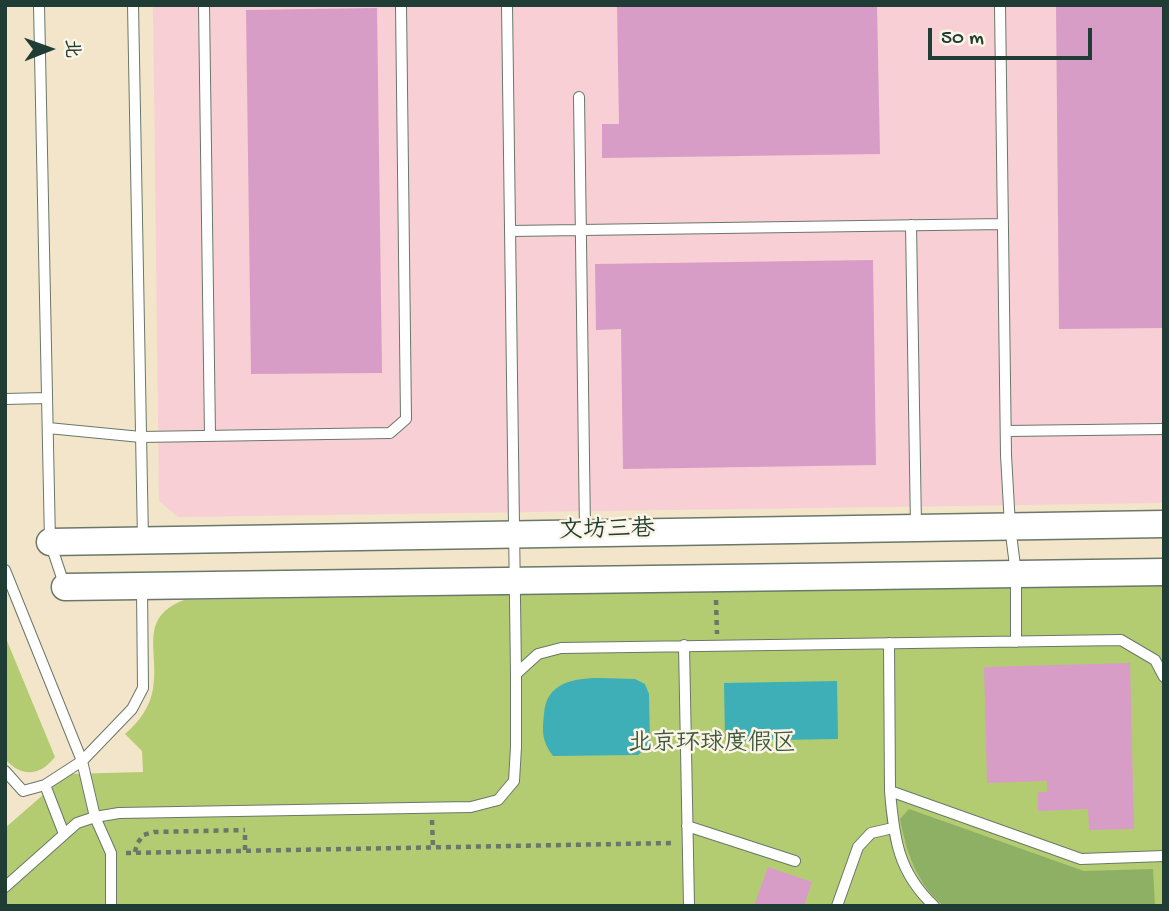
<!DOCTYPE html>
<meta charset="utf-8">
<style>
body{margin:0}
#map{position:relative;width:1169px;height:911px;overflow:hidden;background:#f3e5c9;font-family:"Gochi Hand","LXGW WenKai TC",sans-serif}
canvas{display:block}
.frame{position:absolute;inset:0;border:7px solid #1f3d34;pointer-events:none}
.north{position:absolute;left:14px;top:14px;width:70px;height:70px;-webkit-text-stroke:5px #fcf5e5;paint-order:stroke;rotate:89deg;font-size:19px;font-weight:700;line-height:28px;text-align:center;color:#1f3d34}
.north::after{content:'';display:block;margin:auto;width:24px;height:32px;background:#1f3d34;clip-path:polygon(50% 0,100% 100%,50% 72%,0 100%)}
.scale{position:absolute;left:928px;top:28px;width:164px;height:32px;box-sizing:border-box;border:4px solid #1f3d34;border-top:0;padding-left:9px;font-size:21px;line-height:24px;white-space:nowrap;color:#1f3d34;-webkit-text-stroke:5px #fcf5e5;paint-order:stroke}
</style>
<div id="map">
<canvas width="1169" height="911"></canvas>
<div class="frame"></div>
<div class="north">北</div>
<div class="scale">50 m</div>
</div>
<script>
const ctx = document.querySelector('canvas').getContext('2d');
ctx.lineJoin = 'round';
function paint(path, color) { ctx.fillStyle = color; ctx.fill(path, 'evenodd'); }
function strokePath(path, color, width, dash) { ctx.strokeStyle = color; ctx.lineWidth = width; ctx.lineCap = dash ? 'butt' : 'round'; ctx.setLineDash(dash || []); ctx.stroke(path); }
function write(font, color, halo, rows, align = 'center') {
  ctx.font = font + ' "Gochi Hand","LXGW WenKai TC",sans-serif'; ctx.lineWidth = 5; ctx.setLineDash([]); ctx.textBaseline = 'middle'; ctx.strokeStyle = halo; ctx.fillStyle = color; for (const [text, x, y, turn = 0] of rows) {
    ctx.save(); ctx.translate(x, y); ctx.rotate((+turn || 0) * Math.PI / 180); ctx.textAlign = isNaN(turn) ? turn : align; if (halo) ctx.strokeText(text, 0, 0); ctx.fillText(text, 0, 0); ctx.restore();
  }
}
const built = new Path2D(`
 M153,5H1164V503L178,517L159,501Z`);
const green = new Path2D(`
 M1164,583V906H5V828L67,774L143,772L142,751L125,734C139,722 150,707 153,689C160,652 137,618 184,600L449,596V585Z
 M5,636L55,757C40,776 22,778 5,759Z`);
const forest = new Path2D(`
 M909,809L1084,871L1153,869L1155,906H944C917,885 906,851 900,819Z`);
const water = new Path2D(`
 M635,679L645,684L649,694L650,744L638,755L553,756C542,741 542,732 544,714C547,669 602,679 635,679Z
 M837,681L838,739L725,741L724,683Z`);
const building = new Path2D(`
 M617,5H877L880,154L602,158V124H619Z
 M1056,5H1164V328L1059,329Z
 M377,8L382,373L251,374L246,10Z
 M873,260L876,465L623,469L621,329L596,330L595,264Z
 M1130,663L1134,829L1089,830L1088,809L1038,811V792H1047V781L987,783L984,667Z
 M768,867L812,882L804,906H754Z`);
const path = new Path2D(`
 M716,600L717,634
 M432,820L433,847
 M245,850V830
 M135,852L137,844L143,835L154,832L245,830
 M126,853L673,843`);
const lane = new Path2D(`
 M39,5L50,542L65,587
 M133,5L143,540
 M204,5L210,436
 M507,5L516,674
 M1000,5L1006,455L1010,526L1016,574V642
 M579,97L585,531
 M911,225L916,526
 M510,231L1003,224
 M5,399L47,398
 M48,428L141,437L390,433L406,419L401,5
 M1006,431L1164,429
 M5,570L82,761L95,817L111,853V906
 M889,643L890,791L1081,859L1164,856
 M684,645L689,906
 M5,771L23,791L45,785L82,761L132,709L143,688L142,588
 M45,785L64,834
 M890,791C894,839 898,872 934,906
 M687,826L795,861
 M5,887L77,823L95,817L119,813L471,807L498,800L514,781L516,747V674L538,654L561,648L1121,640L1155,660L1164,677
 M837,906L858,847L871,833L893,828`);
const secondary = new Path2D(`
 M50,542L1164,524
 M65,587L1164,572`);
const streetNames = [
 ["文坊三巷",607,532,-1]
];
const parkNames = [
 ["北京环球度假区",712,745]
];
paint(built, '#f7cfd4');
paint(green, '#b3cc72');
paint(forest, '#8eb064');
paint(water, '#3eafb7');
paint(building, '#d79dc7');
strokePath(lane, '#697868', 12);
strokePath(secondary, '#697868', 29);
strokePath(path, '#697868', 4.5, [5, 5]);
strokePath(lane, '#fff', 10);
strokePath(secondary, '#fff', 26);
write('24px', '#1f3d34', '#fcf5e5', streetNames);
write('24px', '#3d5a40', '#fcf5e5', parkNames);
</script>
